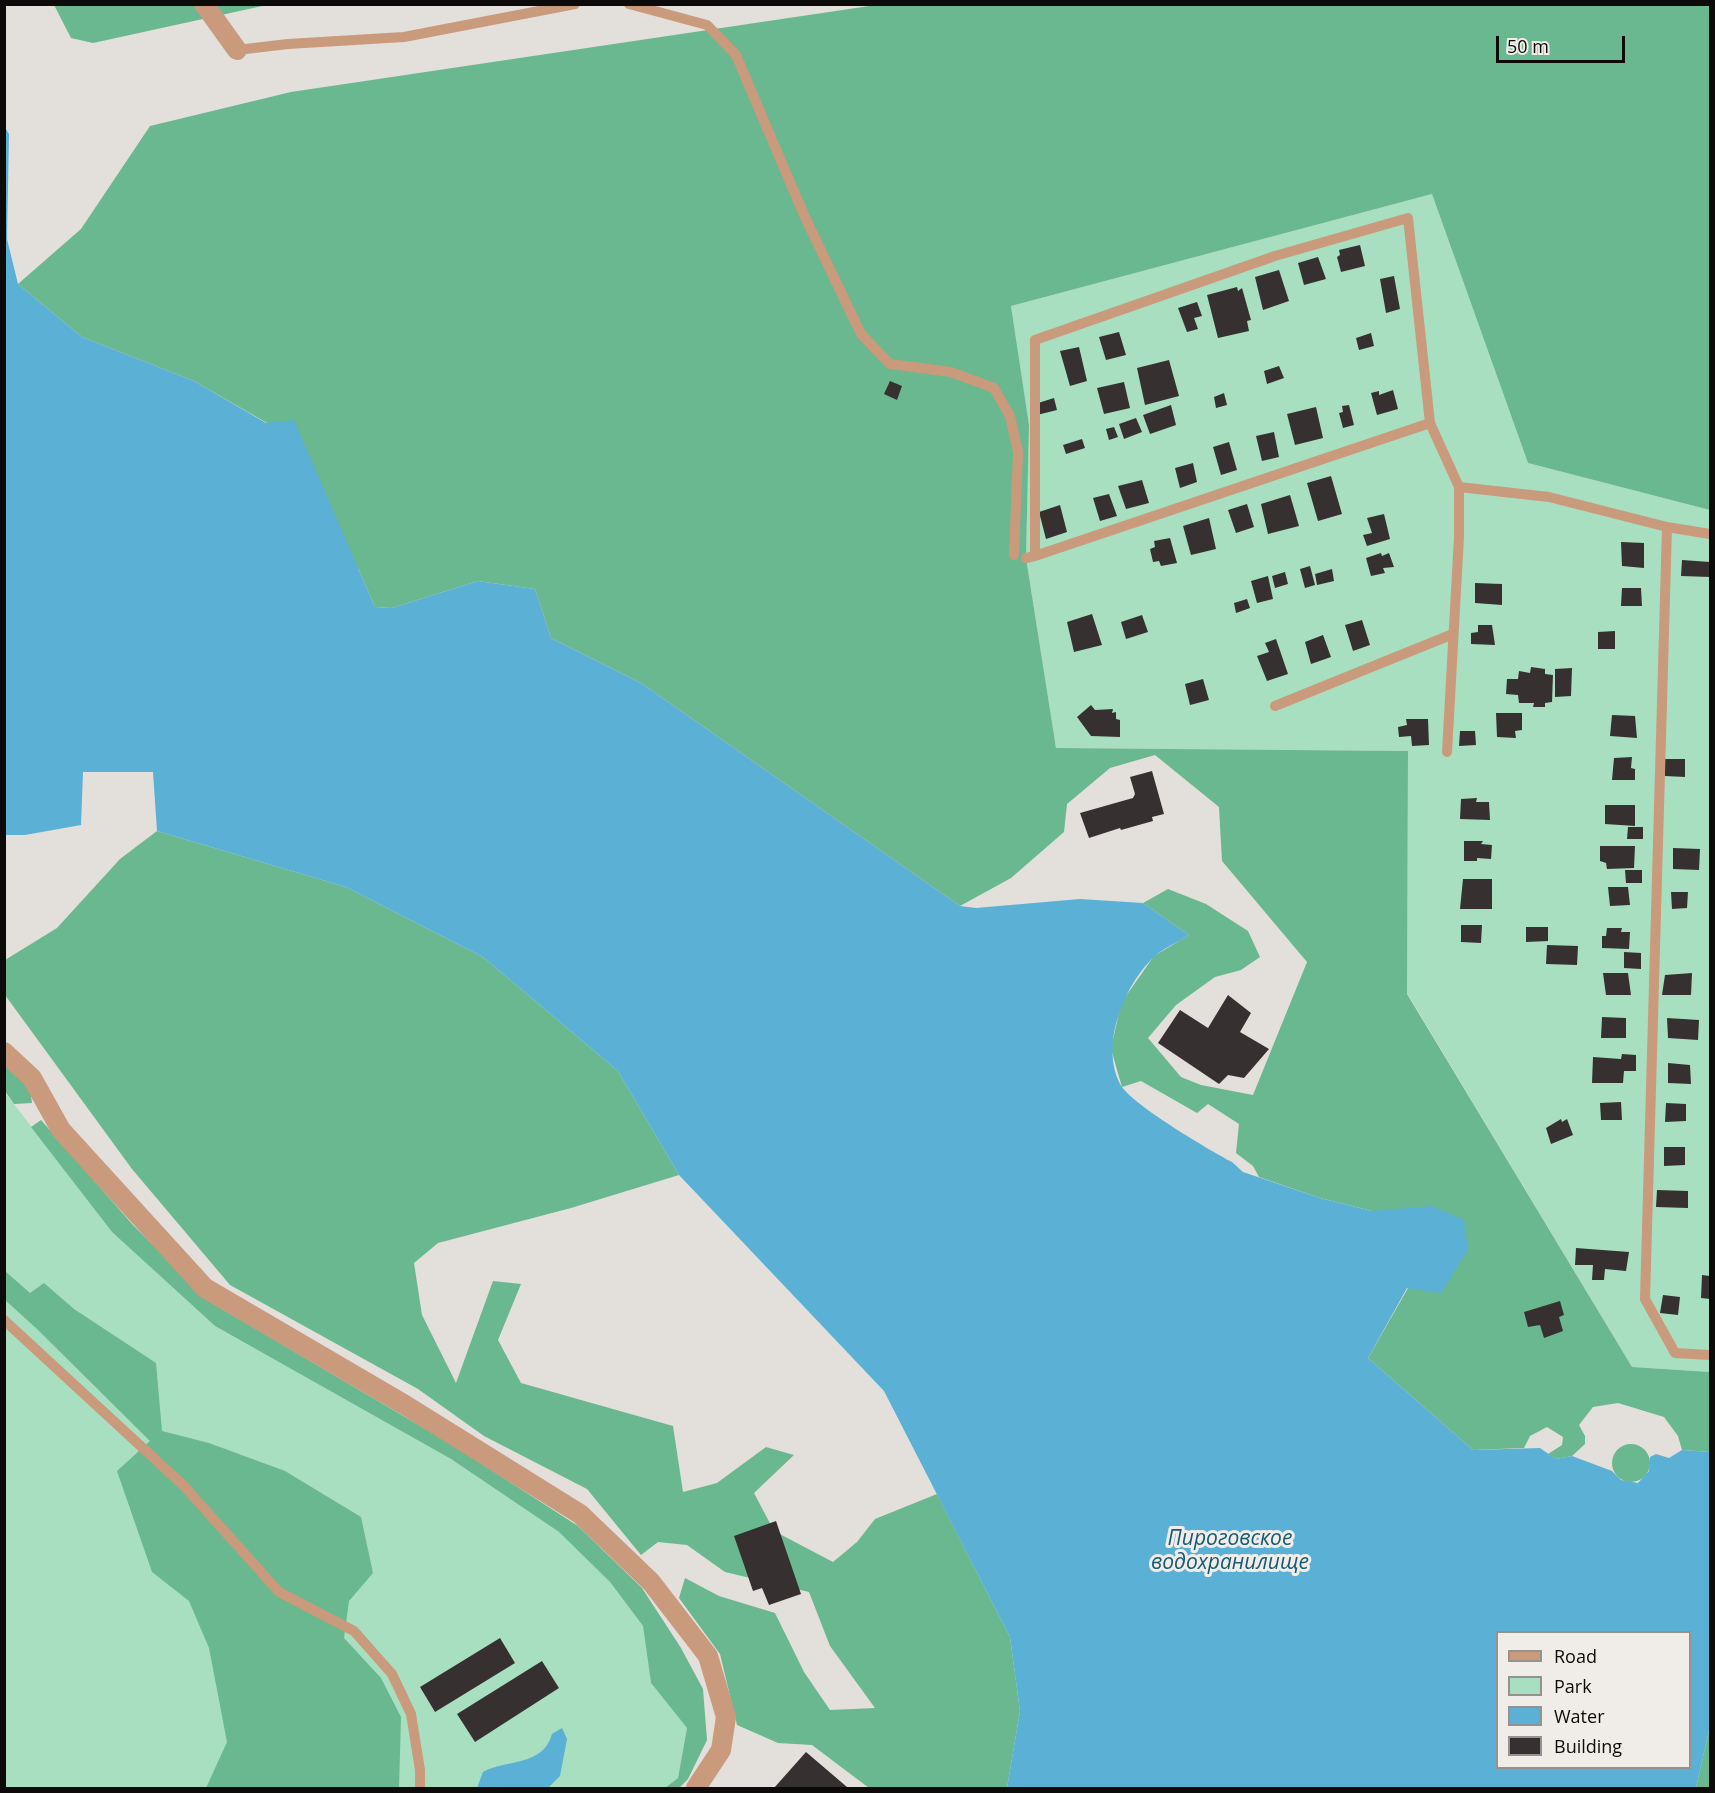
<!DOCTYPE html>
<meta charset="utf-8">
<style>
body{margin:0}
#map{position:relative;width:1715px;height:1793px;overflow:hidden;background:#e3dfdb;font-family:"Open Sans",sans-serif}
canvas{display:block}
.frame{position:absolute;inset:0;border:6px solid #0c0b0a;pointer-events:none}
.legend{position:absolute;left:1496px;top:1631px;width:195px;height:138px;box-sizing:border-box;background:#f0ece8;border:2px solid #95928f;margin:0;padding:8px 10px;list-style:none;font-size:18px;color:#0c0b0a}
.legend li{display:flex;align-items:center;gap:12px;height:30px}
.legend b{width:30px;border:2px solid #95928f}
.scale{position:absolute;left:1496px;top:36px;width:129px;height:27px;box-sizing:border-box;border:3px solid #0c0b0a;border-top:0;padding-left:8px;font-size:18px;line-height:21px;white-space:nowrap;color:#0c0b0a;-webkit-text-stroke:4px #f0ece8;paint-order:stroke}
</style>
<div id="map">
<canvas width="1715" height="1793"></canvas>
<div class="frame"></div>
<ul class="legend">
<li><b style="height:8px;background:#ca9a7c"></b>Road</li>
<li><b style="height:16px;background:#a8dfc0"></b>Park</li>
<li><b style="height:16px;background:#5bb0d6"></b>Water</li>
<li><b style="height:16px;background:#363130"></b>Building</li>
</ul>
<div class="scale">50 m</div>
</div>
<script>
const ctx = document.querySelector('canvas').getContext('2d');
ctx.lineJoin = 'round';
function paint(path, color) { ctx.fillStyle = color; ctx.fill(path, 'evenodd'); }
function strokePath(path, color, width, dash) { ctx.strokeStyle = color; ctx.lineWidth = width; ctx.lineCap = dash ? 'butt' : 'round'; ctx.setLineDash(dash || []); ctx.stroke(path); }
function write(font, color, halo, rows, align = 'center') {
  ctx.font = font + ' "Open Sans",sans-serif'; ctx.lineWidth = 6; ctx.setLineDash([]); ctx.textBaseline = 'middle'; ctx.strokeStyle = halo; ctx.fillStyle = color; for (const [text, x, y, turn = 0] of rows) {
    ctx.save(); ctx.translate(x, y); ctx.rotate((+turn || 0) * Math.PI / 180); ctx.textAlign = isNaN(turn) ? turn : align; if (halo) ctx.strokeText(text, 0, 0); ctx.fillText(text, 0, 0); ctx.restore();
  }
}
const green = new Path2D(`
 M1432,194L1528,463L1710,510V1372L1632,1367L1407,993L1408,751L1056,748L1026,558L1029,425L1011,306Z
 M4,1091L112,1232L215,1326L451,1459L559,1532L610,1582L643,1626L651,1683L687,1728L678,1778L665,1788H5Z`);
const forest = new Path2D(`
 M54,5H267L93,43L71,38Z
 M876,5H1710V510L1528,463L1432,194L1011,306L1029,425L1026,558L1056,748L1408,751L1407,994L1632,1367L1710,1372V1452L1682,1450L1678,1436L1664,1417L1618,1403L1593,1407L1579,1425L1585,1436V1444L1572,1456L1556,1459L1548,1454L1562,1445L1563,1437L1547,1427L1530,1436L1524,1448L1473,1450L1368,1358L1408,1288L1419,1213L1372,1211L1320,1198L1259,1177L1253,1166L1236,1153L1239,1124L1208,1104L1197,1113L1141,1081L1122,1087L1111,1049L1121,1003L1154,956L1189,935L1143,903L1168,889L1206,904L1248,931L1260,957L1241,970L1215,977L1176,1005L1148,1038L1181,1077L1201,1085L1253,1095L1307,962L1222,861L1219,807L1155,755L1110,768L1067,804L1064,832L1011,878L960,906L641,683L551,638L535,589L478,581L392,608L375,607L359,570L267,423L194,381L82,337L18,284L81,229L150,126L291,92Z
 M157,831L346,887L483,957L618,1071L679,1175L571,1208L438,1243L414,1263L422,1315L456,1383L493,1281L521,1284L498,1340L521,1383L673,1426L683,1492L717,1483L766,1447L794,1455L754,1493L774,1531L833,1562L857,1542L875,1519L937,1494L1010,1637L1020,1711L1007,1788H869L812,1745L778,1743L737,1725L720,1654L679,1598L685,1578L719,1596L775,1613L804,1672L830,1710L875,1708L830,1646L809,1592L725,1572L687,1545L658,1542L641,1555L587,1489L484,1436L418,1389L230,1285L132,1169L5,995V960L57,928L120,859Z
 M4,1064L30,1088L32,1103L14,1104L5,1091Z
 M41,1120L133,1225L210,1302L451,1444L578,1526L642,1588L681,1648L703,1689L707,1740L688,1779L679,1788H665L678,1778L687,1728L651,1683L643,1626L610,1582L559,1532L451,1459L215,1326L112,1232L31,1127Z
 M5,1271L30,1293L44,1283L74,1309L156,1363L162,1431L209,1443L285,1471L361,1517L373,1573L349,1601L344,1638L381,1678L401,1717L399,1788H206L227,1742L209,1648L189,1601L152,1572L117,1471L150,1441L37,1329L5,1300Z
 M1612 1463a19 19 0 1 1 38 0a19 19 0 1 1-38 0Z
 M1710,1726V1788H1696Z`);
const water = new Path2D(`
 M4,126L9,134L7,239L18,284L82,337L194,381L266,423L294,420L375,607L392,608L478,581L535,589L551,638L641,683L960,906L976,908L1080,899L1143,903L1189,935C1179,942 1163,948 1154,957C1124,985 1098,1048 1122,1087C1135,1106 1209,1150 1232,1162L1243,1172L1320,1198L1372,1211L1432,1206L1464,1220L1468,1250L1441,1293L1407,1288L1368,1358L1473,1450L1540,1448L1556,1459L1572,1456L1612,1471L1621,1480L1638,1483L1649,1471L1650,1457L1656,1454L1669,1458L1682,1450L1710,1452V1726L1696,1788H1007L1020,1711L1010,1637L884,1391L679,1175L618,1071L483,957L346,887L157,831L153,772H83L81,825L25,835H5ZM1498,1632H1690V1768H1498Z
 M562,1728L567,1739L560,1776L548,1788H477L483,1772C506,1759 543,1767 552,1734Z`);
const building = new Path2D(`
 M1360,245L1365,266L1341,272L1337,257L1340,255L1339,250Z
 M1318,257L1326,279L1304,285L1298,263Z
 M1279,270L1289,301L1263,310L1255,277Z
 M1394,276L1400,309L1386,313L1380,279Z
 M1237,287L1238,291L1242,288L1251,320L1247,321L1249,331L1218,338L1207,295Z
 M1197,302L1202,316L1194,318L1198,329L1187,332L1178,308Z
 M1119,332L1126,355L1106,360L1099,337Z
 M1371,333L1374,346L1359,350L1356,338Z
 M1079,347L1087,381L1070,386L1060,351Z
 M1169,360L1179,396L1145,405L1137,368Z
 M1279,366L1284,378L1267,384L1264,371Z
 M890,381L902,386L897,400L884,394Z
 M1124,382L1130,408L1104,414L1097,388Z
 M1393,390L1398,409L1377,415L1371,393L1379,391V395Z
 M1224,393L1227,405L1216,408L1214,397Z
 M1054,398L1057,410L1037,415L1035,404Z
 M1171,405L1176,425L1150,434L1143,415Z
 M1349,405L1354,425L1343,428L1339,413L1343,412L1342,406Z
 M1316,407L1323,438L1295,445L1287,414Z
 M1136,418L1142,432L1124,439L1119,424Z
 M1114,427L1118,437L1109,440L1106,429Z
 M1274,432L1279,457L1262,461L1256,436Z
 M1082,439L1085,448L1066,454L1063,445Z
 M1229,442L1237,470L1221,475L1213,447Z
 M1193,463L1197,482L1180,488L1175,468Z
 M1331,476L1342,514L1318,521L1307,483Z
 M1142,480L1149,503L1126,509L1118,486Z
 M1109,494L1117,516L1100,521L1093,498Z
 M1290,495L1299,526L1268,534L1261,504Z
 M1247,504L1254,527L1236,533L1228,510Z
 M1060,505L1067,532L1046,539L1039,512Z
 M1384,514L1390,539L1367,546L1363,535L1372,533L1367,518Z
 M1209,518L1216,549L1191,555L1183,526Z
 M1170,538L1177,563L1161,566L1159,561L1153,562L1150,549L1155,547L1154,541Z
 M1621,542L1644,543V568L1622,566Z
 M1381,553L1382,556L1389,553L1394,567L1383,568L1385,573L1371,576L1366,558Z
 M1682,560L1710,562V577L1681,576Z
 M1310,566L1315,585L1305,588L1300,569Z
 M1332,569L1334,581L1317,585L1315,574Z
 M1285,572L1288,584L1275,588L1272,576Z
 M1268,576L1273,599L1257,603L1251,581Z
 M1475,583L1502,584V605L1475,603Z
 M1622,588H1641L1642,606H1621Z
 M1247,599L1250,608L1236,613L1234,603Z
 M1092,614L1102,645L1074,652L1067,622Z
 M1142,615L1148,632L1126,639L1121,622Z
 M1362,620L1370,645L1353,651L1345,625Z
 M1478,625H1492L1495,645L1471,644V633L1478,632Z
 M1615,631V649H1598V632Z
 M1323,635L1331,657L1311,664L1305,642Z
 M1276,639L1288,674L1267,681L1257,656L1269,652L1265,643Z
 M1531,667L1545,669V674L1553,675L1552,702L1545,703V707H1533L1534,703H1519L1518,695L1506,694L1507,679H1518L1519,671L1530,673Z
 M1572,668L1571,696L1555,697V669Z
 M1203,679L1209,700L1190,705L1185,684Z
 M1091,705L1095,710L1113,709L1112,713L1116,712V719L1120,720V737L1091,736L1077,717Z
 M1496,713H1522V730L1515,731L1516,738L1497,737Z
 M1612,715L1635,716L1637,738L1610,736Z
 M1406,719H1428L1429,745L1412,746L1411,736L1399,737L1398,727L1407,725Z
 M1460,731H1475L1476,745L1459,746Z
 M1632,757L1631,768L1635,769V780H1612L1614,758Z
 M1665,759H1685V777L1665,776Z
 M1152,771L1164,814L1152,817L1153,821L1121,830L1120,828L1089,838L1080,813L1133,798L1135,794L1130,777Z
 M1477,798L1476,802H1489L1490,820L1460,819L1461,799Z
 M1605,805H1635V826L1605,824Z
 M1628,827H1643V839H1627Z
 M1464,841H1483L1481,844L1492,845L1491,859L1477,858V861H1464Z
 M1600,846H1635L1634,868L1607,869L1606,863L1600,861Z
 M1673,848L1700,849L1699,870L1673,869Z
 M1625,870H1642V883H1626Z
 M1463,879H1492V909H1460Z
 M1608,887H1628L1630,905L1610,906Z
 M1671,892H1688L1687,908L1672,909Z
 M1461,925H1482L1481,943L1461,942Z
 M1526,927H1548V941L1526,942Z
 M1607,928H1622L1621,932H1630L1629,949L1602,948V936H1606Z
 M1547,945L1578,946L1577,965L1546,964Z
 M1624,952L1641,953V969L1624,968Z
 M1603,973H1628L1631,995H1606Z
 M1692,973L1691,995H1662L1665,975Z
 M1228,995L1251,1013L1240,1032L1269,1049L1244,1078L1228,1075L1219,1084L1158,1043L1180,1010L1208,1028Z
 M1602,1017L1626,1018V1038H1601Z
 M1667,1018L1699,1020L1698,1040L1668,1038Z
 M1622,1054L1636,1055V1071H1624L1623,1083H1592L1593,1057L1621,1059Z
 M1668,1063L1690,1065L1691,1084L1668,1083Z
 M1621,1102L1622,1120H1601L1600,1103Z
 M1666,1103L1686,1104V1121L1665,1122Z
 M1561,1119L1562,1122L1567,1119L1573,1135L1551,1144L1546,1128Z
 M1664,1147H1685V1165L1664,1166Z
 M1657,1190L1688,1191V1208L1656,1207Z
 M1576,1248L1629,1252L1626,1271L1605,1269L1604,1280H1592L1593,1265H1575Z
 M1702,1275L1710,1276V1299L1701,1298Z
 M1663,1295L1680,1297L1678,1315L1660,1313Z
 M1560,1301L1564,1315L1559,1317L1563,1331L1544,1338L1540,1325L1528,1327L1524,1312Z
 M776,1521L801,1594L769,1605L762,1588L753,1591L734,1536Z
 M500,1638L515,1663L435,1712L420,1687Z
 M542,1661L559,1688L475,1742L457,1714Z
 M806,1752L847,1787L846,1788H774Z`);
const lane = new Path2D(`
 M629,4L707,25L736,55L804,215L861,334L890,364L951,372L994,388L1010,416L1018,452L1014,555
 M237,50L288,44L404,37L575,4
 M1667,527L1645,1299L1675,1353L1710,1355
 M1035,556L1430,423
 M1026,558L1035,556V340L1275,256L1408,218L1430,423L1459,487
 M1275,706L1453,634
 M1447,752L1459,537V487L1549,497L1667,527L1710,534
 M4,1320L184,1486L279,1592L354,1631L392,1674L411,1714L420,1770V1788`);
const street = new Path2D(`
 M204,4L237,50
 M4,1052L32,1078L61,1130L205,1288L405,1405L580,1514L651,1582L708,1656L726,1717L721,1750L696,1788`);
const waterNames = [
 ["Пироговское",1230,1539],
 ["водохранилище",1230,1563]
];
paint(green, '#a8dfc0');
paint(forest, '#69b890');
paint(water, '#5bb0d6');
paint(building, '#363130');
strokePath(lane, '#ca9a7c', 10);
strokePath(street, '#ca9a7c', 20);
write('italic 21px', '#175b75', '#f0ece8', waterNames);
</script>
